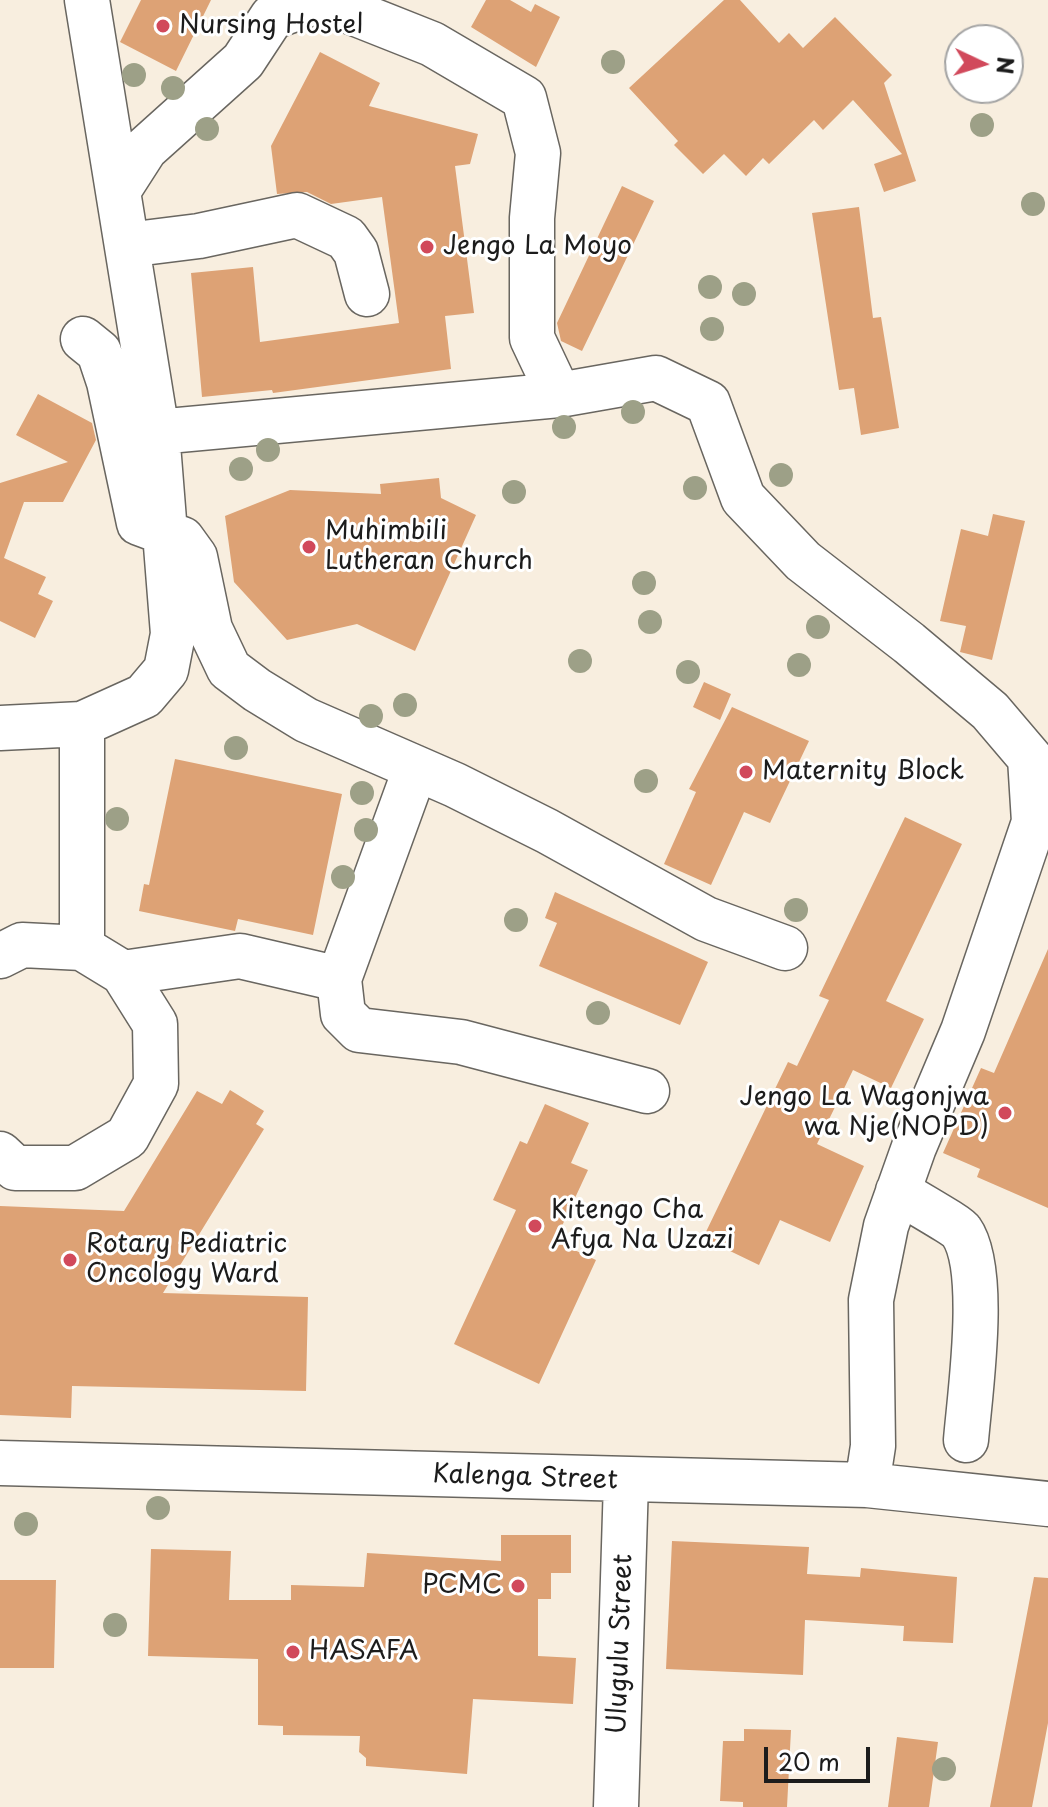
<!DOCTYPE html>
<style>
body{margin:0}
#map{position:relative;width:1048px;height:1807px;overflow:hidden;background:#f8eedf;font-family:"Playpen Sans",sans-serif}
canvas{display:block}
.north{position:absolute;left:944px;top:24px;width:80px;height:80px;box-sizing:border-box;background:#fff;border:2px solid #a4a4a4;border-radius:50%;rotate:94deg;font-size:22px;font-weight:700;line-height:32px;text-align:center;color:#1c1c1c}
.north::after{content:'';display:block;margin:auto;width:28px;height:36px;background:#d1495b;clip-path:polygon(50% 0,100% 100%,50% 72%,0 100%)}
.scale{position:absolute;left:764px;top:1747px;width:106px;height:36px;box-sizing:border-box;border:4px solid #1c1c1c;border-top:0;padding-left:10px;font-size:24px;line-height:28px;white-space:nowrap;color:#1c1c1c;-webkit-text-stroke:6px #fff;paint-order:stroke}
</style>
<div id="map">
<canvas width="1048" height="1807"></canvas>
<div class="north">N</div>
<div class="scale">20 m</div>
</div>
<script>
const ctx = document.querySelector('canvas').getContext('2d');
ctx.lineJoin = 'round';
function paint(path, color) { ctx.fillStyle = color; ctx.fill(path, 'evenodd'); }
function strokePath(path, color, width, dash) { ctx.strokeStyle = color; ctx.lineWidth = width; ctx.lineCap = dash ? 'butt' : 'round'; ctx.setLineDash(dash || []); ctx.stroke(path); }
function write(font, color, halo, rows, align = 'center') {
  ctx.font = font + ' "Playpen Sans",sans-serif'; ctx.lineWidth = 6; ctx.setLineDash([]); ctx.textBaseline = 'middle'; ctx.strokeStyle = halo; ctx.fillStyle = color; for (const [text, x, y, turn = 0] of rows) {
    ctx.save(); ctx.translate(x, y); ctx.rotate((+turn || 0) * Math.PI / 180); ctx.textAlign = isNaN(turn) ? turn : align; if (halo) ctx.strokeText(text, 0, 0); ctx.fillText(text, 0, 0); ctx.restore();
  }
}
const building = new Path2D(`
 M141,0H211L176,71L120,42Z
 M486,0H510L531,12L535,4L560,17L536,67L471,27Z
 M724,0H740L779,43L789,33L803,48L835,17L892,75L884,83L916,181L884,192L874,164L902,154L853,100L823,130L814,120L769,164L763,158L746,176L724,154L703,174L674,145L678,141L629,88Z
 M320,52L380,83L369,106L478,134L470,164L455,166L474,313L445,316L451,369L273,393L272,390L202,397L191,273L253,267L260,342L399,323L382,197L331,204L307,192L277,194L271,146Z
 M622,186L654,201L582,351L561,341L557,323Z
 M859,207L873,318L881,317L899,428L861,435L854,388L839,390L812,213Z
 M38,394L92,423L96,440L63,502H24L4,558L46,577L38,594L53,601L35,638L0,621V483L68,462L16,435Z
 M439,478L441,498L476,515L415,651L357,624L287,640L234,582L225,516L290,490L381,494L380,484Z
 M993,514L1025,521L992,660L960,652L966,626L940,621L961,529L988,536Z
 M704,682L731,694L720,720L693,707Z
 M732,707L809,741L770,823L744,812L711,885L664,864L696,792L689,789Z
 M175,759L342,794L313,935L238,919L235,931L139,911L144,884L149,885Z
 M905,817L962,844L886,1001L924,1019L891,1088L853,1070L817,1144L864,1166L830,1242L780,1220L759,1265L703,1238L788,1062L797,1066L829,1000L819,996Z
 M555,892L708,962L680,1025L539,966L557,923L545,918Z
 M1048,949V1208L977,1177L980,1169L943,1153L981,1068L994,1073Z
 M230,1090L264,1111L256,1124L264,1129L163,1293L308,1297L306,1391L72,1386L71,1418L0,1415V1206L124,1211L197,1091L222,1104Z
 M545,1104L589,1123L571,1163L588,1170L555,1241L596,1260L539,1384L454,1344L516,1210L493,1200L520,1141L527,1144Z
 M501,1535H571V1573H551V1599H538V1656L576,1658L573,1704L473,1699L467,1774L366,1766V1758L359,1752L360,1736L283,1735V1726L258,1725V1659L148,1656L151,1549L231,1551L229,1600H291V1585L364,1587L367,1553L501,1561Z
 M672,1541L809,1547L807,1574L860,1577L861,1568L957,1577L953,1643L903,1641L904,1626L805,1620L803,1675L666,1669Z
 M1034,1577L1048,1578V1723L1032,1807H990Z
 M0,1580H56L54,1668H0Z
 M744,1729L791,1730L787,1807H743V1802L720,1801L723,1741H744Z
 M897,1737L938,1742L929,1807H888Z`);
const minor = new Path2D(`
 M321,0L432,44L524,98L538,153L532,218V338L559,395
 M118,191L145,149L243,61L272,17L320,0
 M127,245L199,236L297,215L346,238L356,252L367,294
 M83,339L99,352L109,382L139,523L182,539L195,557L210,629L229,669L257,690L306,720L455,785L547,831L706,919L785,948
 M157,432L559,395L656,378L708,403L743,498L803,561L909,643L990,711L1030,758L1034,822L963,1031L914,1147L886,1226L871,1300L873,1446L867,1485
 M0,728L82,724L144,696L166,670L173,634L157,432L87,0
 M415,770L339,979L343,1014L359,1030L461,1042L647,1091
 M82,948V724
 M0,956L22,945L82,948L123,973L155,1024L156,1084L127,1137L75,1168H15L0,1154
 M123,973L240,956L339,979
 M898,1191C909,1199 958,1226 961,1231C988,1269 970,1392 966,1440
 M0,1463L867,1485L1048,1504
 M616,1807L626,1481`);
const trees = [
 [613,62],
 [134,75],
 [173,88],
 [982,125],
 [207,129],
 [1033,204],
 [710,287],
 [744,294],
 [712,329],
 [633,412],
 [564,427],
 [268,450],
 [241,469],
 [781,475],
 [695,488],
 [514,492],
 [644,583],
 [650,622],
 [818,627],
 [580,661],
 [799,665],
 [688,672],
 [405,705],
 [371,716],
 [236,748],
 [646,781],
 [362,793],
 [117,819],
 [366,830],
 [343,877],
 [796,910],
 [516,920],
 [598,1013],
 [158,1508],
 [26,1524],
 [115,1625],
 [944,1769]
];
const markers = [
 [163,26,8,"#d1495b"],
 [427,247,8,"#d1495b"],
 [309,547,8,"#d1495b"],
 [746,772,8,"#d1495b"],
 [1005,1113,8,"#d1495b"],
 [535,1226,8,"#d1495b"],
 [70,1260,8,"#d1495b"],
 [518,1586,8,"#d1495b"],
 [293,1652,8,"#d1495b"]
];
const poiNames = [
 ["Nursing Hostel",179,26],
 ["Jengo La Moyo",443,247],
 ["Muhimbili",325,532],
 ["Lutheran Church",325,562],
 ["Maternity Block",762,772],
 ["Jengo La Wagonjwa",989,1098,"right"],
 ["wa Nje(NOPD)",989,1128,"right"],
 ["Kitengo Cha",551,1211],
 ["Afya Na Uzazi",551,1241],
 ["Rotary Pediatric",86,1245],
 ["Oncology Ward",86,1275],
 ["PCMC",502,1586,"right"],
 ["HASAFA",309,1652]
];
const streetNames = [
 ["Kalenga Street",525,1478,2],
 ["Ulugulu Street",621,1644,-88]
];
paint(building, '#dda275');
strokePath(minor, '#696660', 47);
strokePath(minor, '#fff', 44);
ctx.fillStyle = '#9da087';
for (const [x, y] of trees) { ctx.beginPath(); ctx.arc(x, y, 12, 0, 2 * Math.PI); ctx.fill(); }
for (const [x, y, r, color] of markers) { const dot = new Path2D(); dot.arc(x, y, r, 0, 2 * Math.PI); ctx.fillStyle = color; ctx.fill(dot); strokePath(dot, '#fff', 3); }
write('26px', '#1c1c1c', '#fff', poiNames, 'left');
write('26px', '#1c1c1c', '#fff', streetNames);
</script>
